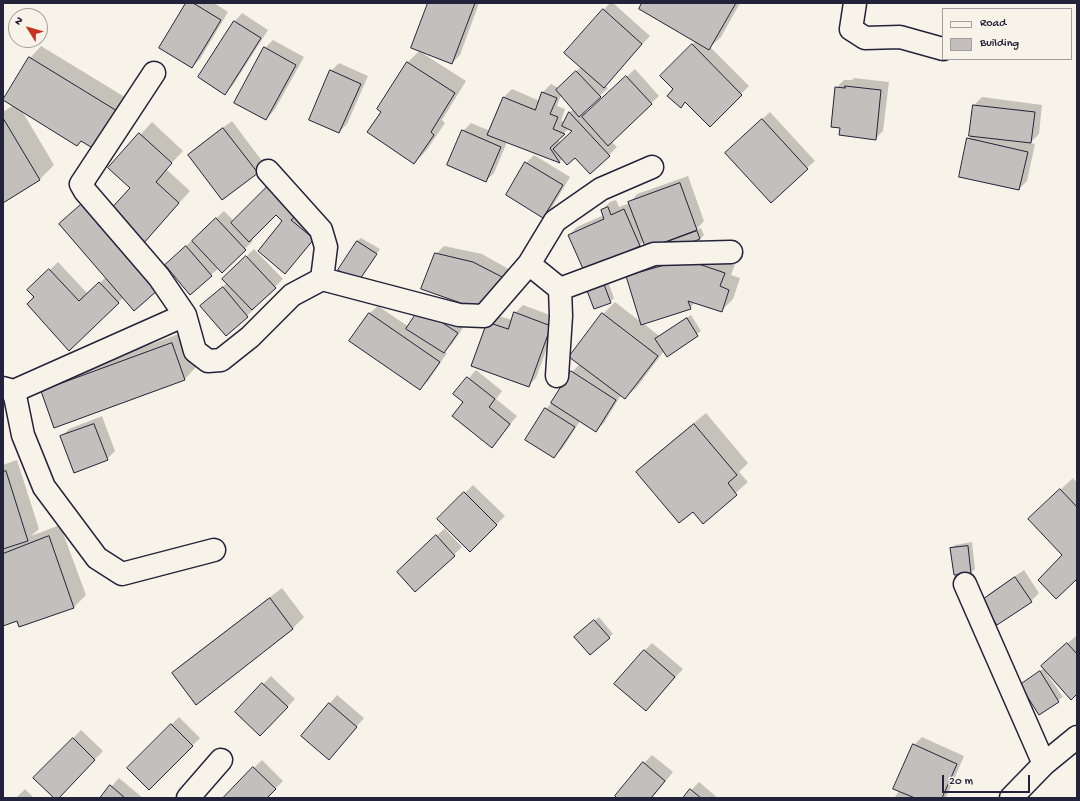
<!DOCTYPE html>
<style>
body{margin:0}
#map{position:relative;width:1080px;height:801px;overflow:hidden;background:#f7f3e8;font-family:"Gochi Hand",sans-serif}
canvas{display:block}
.frame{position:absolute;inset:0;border:4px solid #22223b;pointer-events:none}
.legend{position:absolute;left:942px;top:8px;width:130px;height:52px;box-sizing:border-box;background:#f7f3e8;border:1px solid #a29fa3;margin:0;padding:5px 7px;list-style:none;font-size:12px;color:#22223b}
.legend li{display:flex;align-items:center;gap:8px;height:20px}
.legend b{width:20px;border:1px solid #a29fa3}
.north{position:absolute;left:8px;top:8px;width:40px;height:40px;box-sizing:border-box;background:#f7f3e8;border:1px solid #a29fa3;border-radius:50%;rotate:307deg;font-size:11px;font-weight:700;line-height:16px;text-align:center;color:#22223b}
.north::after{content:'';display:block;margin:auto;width:14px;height:18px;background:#c8321e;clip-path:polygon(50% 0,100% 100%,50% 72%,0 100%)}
.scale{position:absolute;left:942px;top:775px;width:88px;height:18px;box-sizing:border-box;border:2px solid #22223b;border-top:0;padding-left:5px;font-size:12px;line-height:14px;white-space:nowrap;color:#22223b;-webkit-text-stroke:3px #f7f3e8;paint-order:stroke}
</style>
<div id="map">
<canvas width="1080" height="801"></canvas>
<div class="frame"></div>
<ul class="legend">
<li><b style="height:5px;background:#f7f3e8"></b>Road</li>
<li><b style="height:11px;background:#c2bfbd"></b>Building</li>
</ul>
<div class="north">N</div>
<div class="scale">20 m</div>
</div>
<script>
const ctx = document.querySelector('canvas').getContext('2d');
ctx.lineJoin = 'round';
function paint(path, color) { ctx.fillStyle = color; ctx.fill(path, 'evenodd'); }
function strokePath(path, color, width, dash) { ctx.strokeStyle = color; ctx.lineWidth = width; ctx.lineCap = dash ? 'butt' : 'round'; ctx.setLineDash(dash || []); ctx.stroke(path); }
const shadow = new Path2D(`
 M188,3H214L228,12L200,59L192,67Z
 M429,3H479L460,55L452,63Z
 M610,3H613L650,36L605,85L608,88L584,111L587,114L635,69L659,96L611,141L617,147L609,155L563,159L559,162L507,142L494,173L486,181L463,131L471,123L490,131L504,97L512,89L540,101L543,92L551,84L559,88L581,67L565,53ZM561,95L573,109L570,112L565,122L561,121L565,109L557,106ZM569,128L574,131L560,143L558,139Z
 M643,3H740L721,37L710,47L749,86L710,125L661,76L696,41Z
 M242,13L268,30L233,85L225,93L235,21Z
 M273,40L304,57L274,111L266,119L235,102L265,48Z
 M41,46L133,102L77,145L22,111L54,165L40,179L3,202V112L14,105L30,58Z
 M419,51L466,81L442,120L445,123L426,151L414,163L383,112L407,63Z
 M339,63L368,76L347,124L339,132L331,71Z
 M854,78L889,82L883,131L875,139L841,127L836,88L844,80H852Z
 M982,97L1042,105L1039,134L1030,143L1035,144L1027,181L1019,189L968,139L972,135L974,105Z
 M770,112L815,161L807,168L734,145Z
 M232,121L265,165L257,173L189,155L197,147Z
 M152,122L183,151L166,169L190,191L154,231L132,188L110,168Z
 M534,155L570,177L551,209L543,217L526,163Z
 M279,176L321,230L285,272L284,221L276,213L250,238L253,241L222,271L219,268L190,293L174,257L224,211L234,221Z
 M688,176L704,221L696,230L701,228L704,235L700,239L664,244L668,240L644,241L640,245L584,269L569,235L577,227L604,215L602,210L610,202L616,200L619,207L630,203L637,194Z
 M92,195L124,297L69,350L35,297L29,290L58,262L88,294L106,277L60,224Z
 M361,238L380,249L358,281L357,241Z
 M444,246L482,254L512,271L478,308L436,254Z
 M696,248L736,262L731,275L740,278L733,299L721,311L695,302L690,308L643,323L659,336L691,315L701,331L667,355L664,351L637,387L625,398L621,395L604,423L596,431L580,421L562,449L554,457L546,409L552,402L572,372L580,364L570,357L603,314L615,302L642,323L627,276Z
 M254,249L283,279L254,307L255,308L247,316L210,299L227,283L223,279Z
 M607,279L614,298L610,302L588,289Z
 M523,305L558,318L536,378L528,386L488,323L496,315L512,320L515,313Z
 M378,306L409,327L421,308L465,325L452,344L444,352L447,353L428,381L420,389L350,341L370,313Z
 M184,332L196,367L185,379L55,426L42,391L54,380Z
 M476,370L502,391L496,399L517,416L492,446L465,401L455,394Z
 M706,413L748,463L739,472L748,482L703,522L694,510L638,472L649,460Z
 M102,416L115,451L107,459L61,437L69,429Z
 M17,460L39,529L31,536L60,525L86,595L74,607L20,626L18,620L3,625V465Z
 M1073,478L1077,483V578L1064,555L1041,508Z
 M473,485L505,516L470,551L447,527L445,529L462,547L454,555L406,564L446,527L438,519Z
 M972,542L975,569L971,573L951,548L955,545Z
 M1024,570L1039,593L1031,601H982L990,593Z
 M282,588L304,617L292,629L173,674L185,662Z
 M599,617L613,634L609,637L579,633Z
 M1076,636L1077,637V693L1048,673L1047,674L1063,697L1040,713L1021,685L1044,668L1050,658Z
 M652,643L683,669L646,710L644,651Z
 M271,676L295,699L260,735L236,712Z
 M337,695L364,718L329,759L302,736Z
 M179,717L200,738L149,789L128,768Z
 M81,730L103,751L57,798H55L35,778Z
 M922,737L964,756L946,798H894L900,790L914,745Z
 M652,755L673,772L652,798H619L644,763Z
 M262,760L283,781L266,798H224Z
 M119,778L143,798H101Z
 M699,782L718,798H684Z
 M25,789L34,798H16Z`);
const building = new Path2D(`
 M186,3H193L221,20L192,68L159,48Z
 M428,3H475L452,64L411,48Z
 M642,3H736L709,50L639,9Z
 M603,9L642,44L604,88L564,53Z
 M234,21L261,38L225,95L198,77Z
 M692,44L742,95L710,127L685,102L681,108L667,96L673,89L660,76Z
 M264,47L296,65L266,120L234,103Z
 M29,57L122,114L99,152L81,141L77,146L3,100Z
 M407,62L455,93L431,132L434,135L414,164L367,132L381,112L377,109Z
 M330,70L361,84L339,133L309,120Z
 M576,71L601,97L579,117L556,90Z
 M626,76L652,104L608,146L582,117Z
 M845,86L881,90L876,140L839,135L840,128L831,127L835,87L845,88Z
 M542,92L557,98L550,114L558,117L553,129L565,134L550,148L560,163L487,135L503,97L535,110Z
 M973,105L1035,112L1031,143L969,136Z
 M569,112L610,156L590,174L575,158L567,165L553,149L572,131L562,126Z
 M3,118L40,180L3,203Z
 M762,119L808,169L771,203L725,153Z
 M223,128L258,173L222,200L188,155Z
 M462,130L501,147L486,182L447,165Z
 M139,133L172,163L156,182L179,203L143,244L108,212L130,188L108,168Z
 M967,138L1028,152L1019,190L959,177Z
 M525,162L563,185L543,218L506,195Z
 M271,183L296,216L291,220L314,239L285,274L258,251L282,221L276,215L249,242L231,223Z
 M680,183L697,230L646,249L628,202Z
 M84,202L159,289L134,311L59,224Z
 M608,207L611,215L624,209L640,246L584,271L568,235L604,219L601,210Z
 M216,218L246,250L222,273L192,241Z
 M697,231L700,239L666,252L662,244Z
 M357,241L377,254L358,282L338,270Z
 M186,246L212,276L190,295L165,265Z
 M435,253L473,262L506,279L478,309L421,289Z
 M246,256L276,288L252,310L222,279Z
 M684,259L725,273L720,286L729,290L722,312L688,301L691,309L641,325L626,276L675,262L682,264Z
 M49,269L79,301L99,282L119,303L69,351L27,304L34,297L27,290Z
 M603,282L611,303L594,309L586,288Z
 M223,287L248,317L226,336L200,306Z
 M420,308L458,333L444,353L406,329Z
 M514,312L551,326L529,387L471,366L487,322L508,329Z
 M369,313L440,362L420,390L349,341Z
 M602,313L658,356L625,399L569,357Z
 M687,318L698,336L667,357L655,339Z
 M172,343L185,380L54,428L41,391Z
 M571,371L616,400L596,432L551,403Z
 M467,377L495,399L489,407L510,424L492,448L452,416L463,402L453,394Z
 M545,408L575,427L554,458L525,440Z
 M94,424L108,460L74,473L60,436Z
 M694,424L737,475L728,483L737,495L703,524L693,512L679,523L636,472Z
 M6,471L28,541L3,549V472Z
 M1060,489L1077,507V579L1056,599L1038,580L1062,555L1028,519Z
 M464,492L497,525L470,552L437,519Z
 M436,535L455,556L415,592L397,572Z
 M49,536L74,608L19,627L17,621L3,626V554Z
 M968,546L971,574L954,575L950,548Z
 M1015,577L1032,602L997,625L981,601Z
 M270,598L293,629L196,705L172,673Z
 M594,620L610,638L590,655L574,637Z
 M1067,643L1077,654V694L1071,700L1041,666Z
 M644,650L675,677L646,711L614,684Z
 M1040,671L1059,702L1039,715L1020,685Z
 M262,683L288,707L260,736L235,712Z
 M329,703L357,727L329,760L301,736Z
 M171,724L193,746L149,790L127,768Z
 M73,738L95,760L59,798H54L33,778Z
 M913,744L957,764L942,798H915L893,789Z
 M643,762L665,781L651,798H617L615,796Z
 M253,767L276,789L267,798H223Z
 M110,785L125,798H100Z
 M690,789L701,798H683Z`);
const minor = new Path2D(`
 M855,3L851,29L865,38L900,37L943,49
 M154,73L81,184L85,191L159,277L185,315
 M268,171L321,230L326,247L322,279L459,315L484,316L529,264L555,221L601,189L652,167
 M529,264L560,289L561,316L557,376
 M560,289L654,254L731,252
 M3,388L14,391L185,315L195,351L208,361L221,360L250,337L292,295L322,279
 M14,391L23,435L44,487L97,558L122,574L214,550
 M965,584L1044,764
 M188,798L221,760
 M1011,798L1044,764L1077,737`);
paint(shadow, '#0003');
paint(building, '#c2bfbd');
strokePath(building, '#22223b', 1);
strokePath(minor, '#22223b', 25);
strokePath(minor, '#f7f3e8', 22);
</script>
